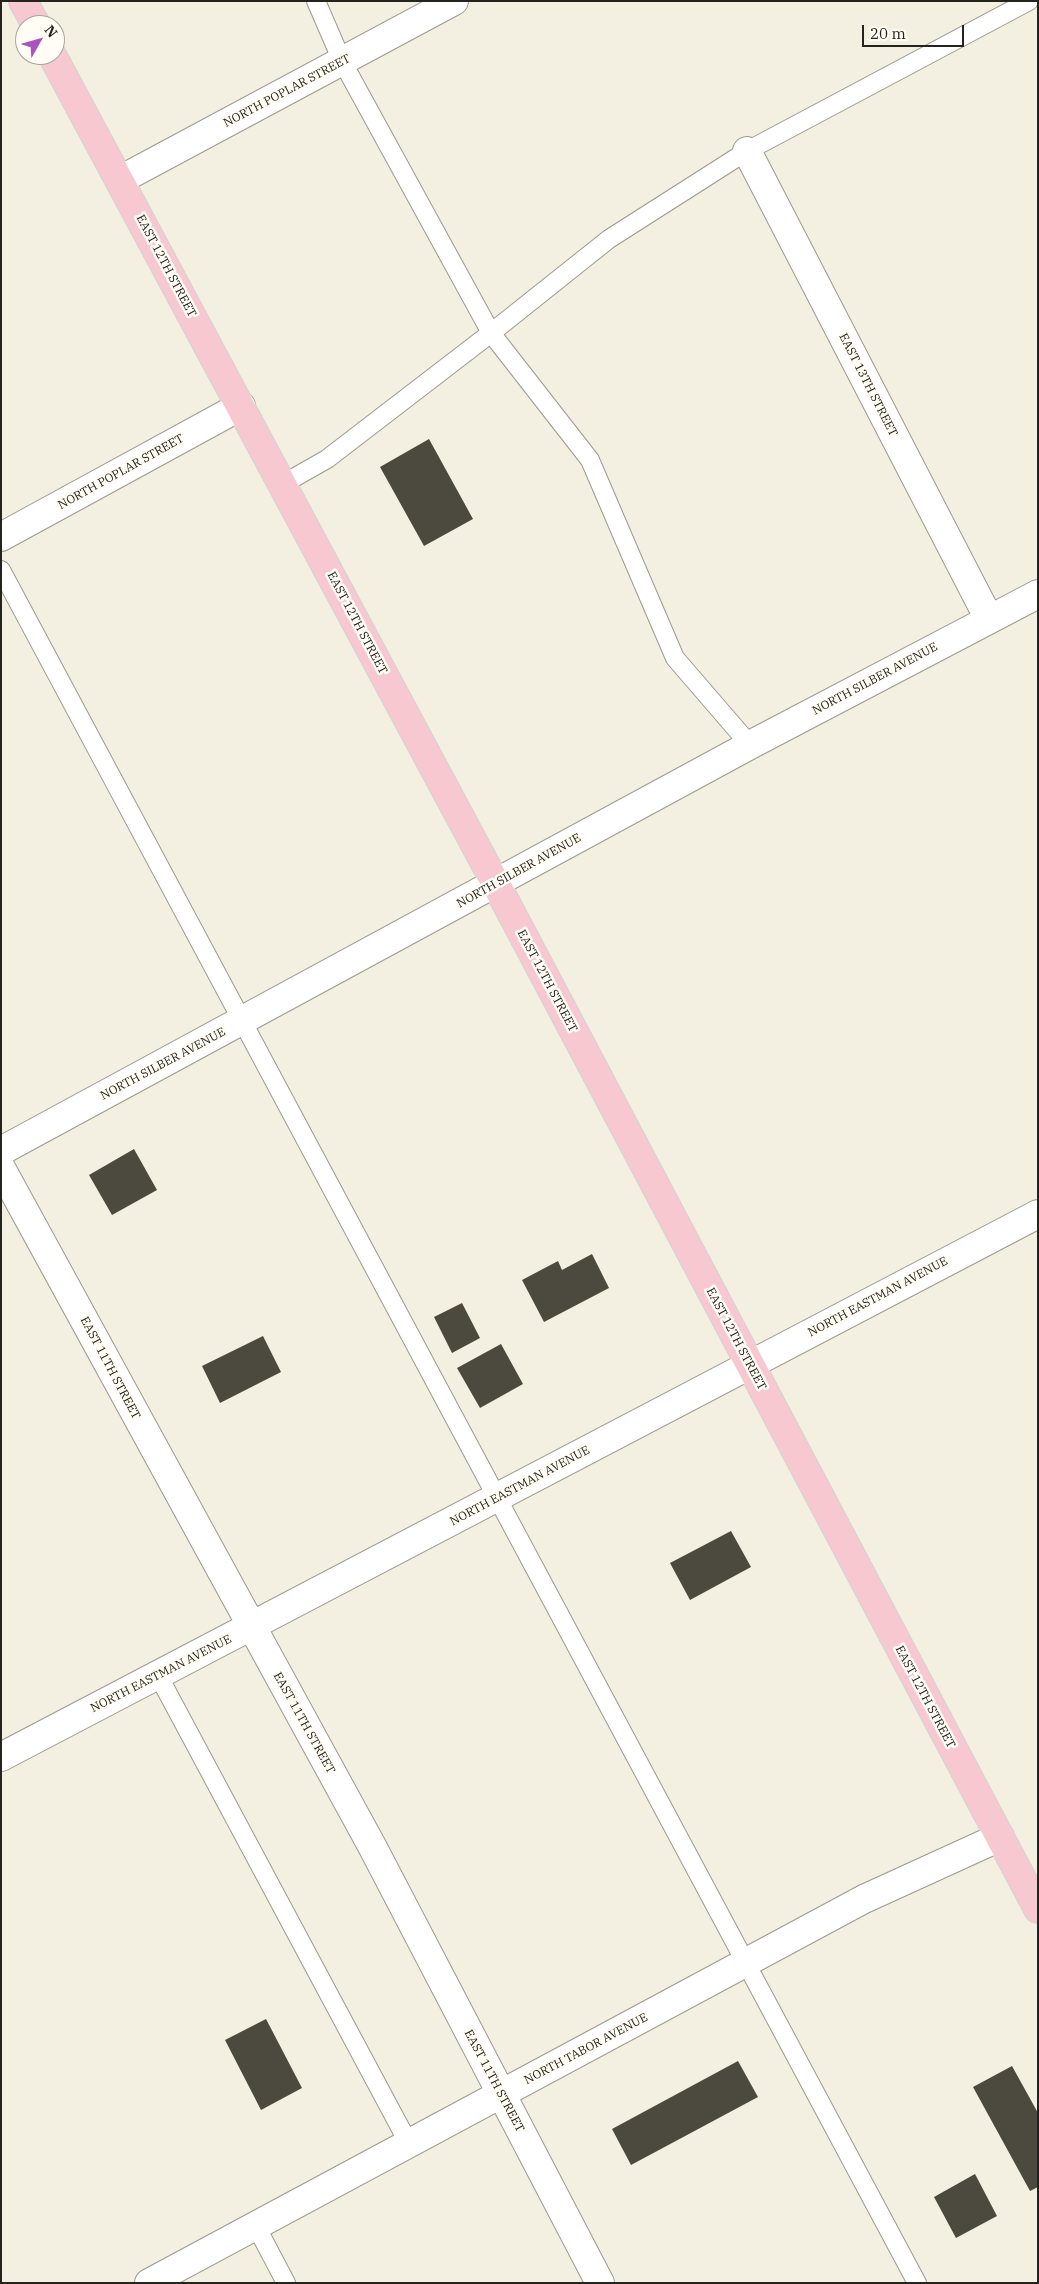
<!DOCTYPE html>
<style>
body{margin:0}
#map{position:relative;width:1039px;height:2284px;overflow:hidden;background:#f3f0e1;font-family:"IBM Plex Serif",serif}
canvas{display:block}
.frame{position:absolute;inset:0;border:2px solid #24231e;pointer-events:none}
.north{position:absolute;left:15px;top:15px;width:50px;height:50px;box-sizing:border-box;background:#fffdf4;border:1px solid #a7a69e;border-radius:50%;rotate:52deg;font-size:14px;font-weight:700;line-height:20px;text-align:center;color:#24231e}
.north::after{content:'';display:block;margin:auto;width:18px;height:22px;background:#ac52be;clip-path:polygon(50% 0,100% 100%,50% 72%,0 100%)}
.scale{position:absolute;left:862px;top:25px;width:102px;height:22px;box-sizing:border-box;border:2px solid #24231e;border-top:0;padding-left:6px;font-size:15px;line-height:18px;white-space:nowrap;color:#24231e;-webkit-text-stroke:4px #fffdf4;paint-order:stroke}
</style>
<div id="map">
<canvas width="1039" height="2284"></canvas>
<div class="frame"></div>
<div class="north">N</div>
<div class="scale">20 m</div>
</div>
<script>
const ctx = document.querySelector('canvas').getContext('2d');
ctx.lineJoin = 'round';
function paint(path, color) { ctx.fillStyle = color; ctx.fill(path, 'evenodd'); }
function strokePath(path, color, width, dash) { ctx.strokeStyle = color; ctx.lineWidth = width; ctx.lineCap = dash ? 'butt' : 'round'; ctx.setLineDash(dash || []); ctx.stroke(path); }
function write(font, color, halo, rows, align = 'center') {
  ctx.font = font + ' "IBM Plex Serif",serif'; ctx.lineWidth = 5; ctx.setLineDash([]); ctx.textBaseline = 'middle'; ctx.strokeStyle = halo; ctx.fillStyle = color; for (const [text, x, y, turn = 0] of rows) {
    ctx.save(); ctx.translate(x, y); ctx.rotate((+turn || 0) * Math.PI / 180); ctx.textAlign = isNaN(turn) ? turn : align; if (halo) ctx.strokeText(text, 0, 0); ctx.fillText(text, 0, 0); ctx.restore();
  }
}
const building = new Path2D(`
 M429,439L473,519L424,546L380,467Z
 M134,1149L157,1190L112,1215L89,1175Z
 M592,1254L609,1288L544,1322L522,1280L558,1261L562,1270Z
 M462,1303L480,1338L452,1353L434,1317Z
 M263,1336L281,1372L220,1403L202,1366Z
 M501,1344L523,1384L480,1408L457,1368Z
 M731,1531L751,1567L690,1600L670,1563Z
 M266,2019L302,2088L261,2110L225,2040Z
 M738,2061L758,2097L631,2165L612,2129Z
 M1012,2066L1038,2113V2187L1030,2191L973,2087Z
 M975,2174L997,2216L956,2238L934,2197Z`);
const lane = new Path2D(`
 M316,1L342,61L491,333L590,460L675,658L750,745
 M283,484L327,459L491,333L609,239L747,151L1029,1
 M1,570C304,1142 614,1711 917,2283
 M158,1675L409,2144
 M256,2226L286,2283`);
const street = new Path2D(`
 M747,151L989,619
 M120,180L454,1
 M1,1151L750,745L1038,594
 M1,1168L372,1846L600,2283
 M1,1757L1038,1214
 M149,2283L864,1899L1000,1837`);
const secondary = new Path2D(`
 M1,537L241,406`);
const primary = new Path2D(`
 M23,1L36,25
 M52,55L496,884L1038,1909`);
const streetNames = [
 ["NORTH POPLAR STREET",287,91,-28],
 ["EAST 12TH STREET",166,266,62],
 ["EAST 13TH STREET",868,385,63],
 ["NORTH POPLAR STREET",121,472,-29],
 ["EAST 12TH STREET",357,623,62],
 ["NORTH SILBER AVENUE",875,679,-28],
 ["NORTH SILBER AVENUE",519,871,-29],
 ["EAST 12TH STREET",547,981,62],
 ["NORTH SILBER AVENUE",163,1064,-28],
 ["NORTH EASTMAN AVENUE",878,1297,-28],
 ["EAST 12TH STREET",736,1339,62],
 ["EAST 11TH STREET",110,1368,62],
 ["NORTH EASTMAN AVENUE",520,1486,-28],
 ["NORTH EASTMAN AVENUE",161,1674,-27],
 ["EAST 12TH STREET",925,1697,62],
 ["EAST 11TH STREET",304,1723,61],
 ["NORTH TABOR AVENUE",586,2049,-28],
 ["EAST 11TH STREET",494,2081,62]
];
paint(building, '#4c4a3e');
strokePath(lane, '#9d998c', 20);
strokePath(street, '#9d998c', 30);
strokePath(secondary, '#9d998c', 30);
strokePath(primary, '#d3d3d2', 30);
strokePath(lane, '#fff', 18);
strokePath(street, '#fff', 28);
strokePath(secondary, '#fff', 28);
strokePath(primary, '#f7c8d0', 28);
write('12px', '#24231e', '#fffdf4', streetNames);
</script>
